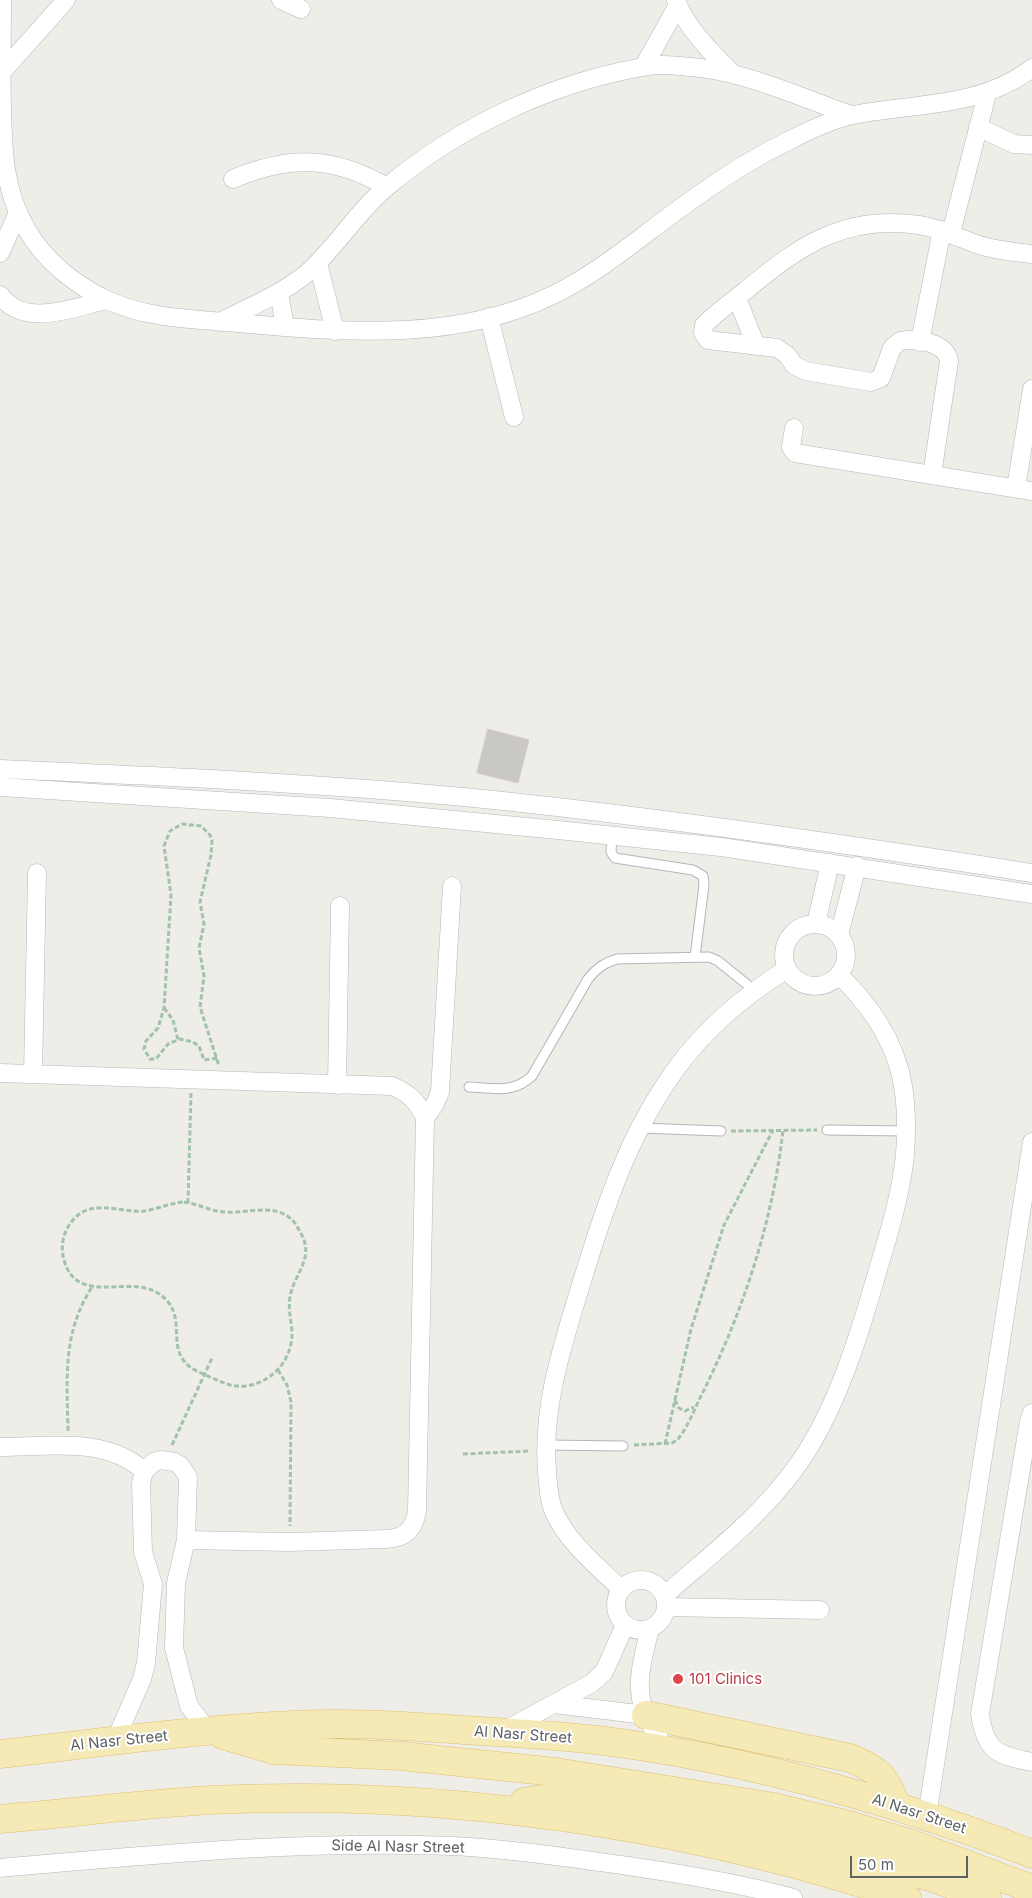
<!DOCTYPE html>
<style>
body{margin:0}
#map{position:relative;width:1032px;height:1898px;overflow:hidden;background:#eeede7;font-family:Inter,sans-serif}
canvas{display:block}
.scale{position:absolute;left:850px;top:1856px;width:118px;height:22px;box-sizing:border-box;border:2px solid #5e6165;border-top:0;padding-left:6px;font-size:15px;line-height:18px;white-space:nowrap;color:#5e6165;-webkit-text-stroke:4px #fff;paint-order:stroke}
</style>
<div id="map">
<canvas width="1032" height="1898"></canvas>
<div class="scale">50 m</div>
</div>
<script>
const ctx = document.querySelector('canvas').getContext('2d');
ctx.lineJoin = 'round';
function paint(path, color) { ctx.fillStyle = color; ctx.fill(path, 'evenodd'); }
function strokePath(path, color, width, dash) { ctx.strokeStyle = color; ctx.lineWidth = width; ctx.lineCap = dash ? 'butt' : 'round'; ctx.setLineDash(dash || []); ctx.stroke(path); }
function write(font, color, halo, rows, align = 'center') {
  ctx.font = font + ' Inter,sans-serif'; ctx.lineWidth = 4; ctx.setLineDash([]); ctx.textBaseline = 'middle'; ctx.strokeStyle = halo; ctx.fillStyle = color; for (const [text, x, y, turn = 0] of rows) {
    ctx.save(); ctx.translate(x, y); ctx.rotate((+turn || 0) * Math.PI / 180); ctx.textAlign = isNaN(turn) ? turn : align; if (halo) ctx.strokeText(text, 0, 0); ctx.fillText(text, 0, 0); ctx.restore();
  }
}
const building = new Path2D(`
 M488,729L529,740L518,783L477,773Z`);
const path = new Path2D(`
 M164,1008L173,1020L178,1040
 M217,1058L204,1060L199,1046L193,1042L180,1039L168,1044L156,1059H150L144,1049L146,1041L158,1028L164,1008L171,895L164,846L170,831L182,824L201,826L210,835L212,841L211,855L200,902L204,924L199,948L204,976L200,1007L219,1066
 M731,1131L817,1130
 M184,1202C198,1204 211,1211 224,1212C247,1214 271,1203 290,1218C294,1221 297,1226 299,1230C317,1258 294,1272 290,1297C288,1309 291,1319 292,1331C293,1359 273,1382 246,1386C232,1388 222,1382 210,1377C201,1373 190,1369 184,1361C169,1342 186,1315 162,1296C132,1271 78,1309 64,1260C61,1249 62,1237 68,1227C87,1195 116,1213 144,1211C158,1209 170,1203 184,1202Z
 M188,1203L191,1093
 M278,1370L287,1385L291,1402L290,1526
 M675,1400L679,1408L685,1411L694,1407
 M68,1431C67,1378 62,1334 92,1287
 M665,1444L691,1329L724,1225L773,1130
 M172,1445L212,1358
 M634,1445L672,1443L677,1440C688,1428 694,1409 702,1394C743,1312 773,1221 783,1130
 M463,1454L530,1451`);
const service = new Path2D(`
 M612,835L611,852L615,858L693,870L703,876L704,885L695,957
 M469,1087C493,1088 513,1094 532,1076L588,979C597,968 604,963 617,959L709,957L718,961L754,990
 M640,1128L721,1131
 M827,1130L906,1131
 M545,1445L623,1446`);
const minor = new Path2D(`
 M2,0C2,36 1,72 2,107C3,152 4,191 27,230C45,261 75,285 107,300C148,319 194,319 238,323C344,332 456,343 555,294C605,269 647,231 693,199C726,175 760,154 796,137C814,128 834,119 853,115C913,103 981,108 1032,68
 M281,0L301,9
 M676,0C687,29 711,52 733,74
 M644,66L678,5
 M1,73L66,0
 M978,127L1014,144L1032,145
 M233,179C289,155 334,156 387,187
 M951,233L987,94
 M0,253L18,213
 M318,263L335,331
 M279,292L285,327
 M0,295C24,329 74,307 107,300
 M737,298L756,346
 M489,317L514,417
 M220,322C249,307 280,295 306,274C336,248 357,211 388,186C460,126 551,83 643,67C660,63 682,66 700,68C751,74 802,98 851,115
 M920,342L942,230
 M794,428L791,447L795,453L1032,491
 M932,475L949,361C946,342 917,338 900,341L892,348L881,378L871,382L805,371L794,365L787,355L777,348L708,340L703,333L704,325C716,313 731,302 745,291C799,246 844,214 919,225C939,228 957,237 976,244C994,250 1013,252 1032,254
 M1016,488L1032,389
 M0,769C158,776 316,783 474,798C661,817 847,844 1032,873
 M0,787L330,808L558,830L721,847L1032,894
 M784 955a31 31 0 1 1 62 0a31 31 0 1 1-62 0Z
 M816,924L830,863
 M839,935L857,866
 M0,1073L392,1086C409,1093 417,1101 425,1118L417,1511C414,1530 405,1538 386,1539L290,1542L186,1540
 M33,1074L37,873
 M337,1085L340,906
 M425,1118L435,1104L440,1092L452,886
 M1032,1413L1029,1421L980,1714C985,1750 997,1756 1032,1762
 M0,1447C49,1447 105,1436 144,1471
 M616 1605a25 25 0 1 1 50 0a25 25 0 1 1-50 0Z
 M621,1589C597,1566 568,1543 554,1512C549,1500 548,1485 547,1471C542,1409 561,1350 579,1291C594,1242 609,1194 630,1148C642,1122 657,1096 673,1073C704,1029 742,997 787,969
 M664,1596C709,1556 758,1519 794,1470C836,1414 860,1333 879,1266C890,1230 901,1193 905,1155C907,1126 907,1093 898,1065C887,1029 866,1001 839,975
 M666,1607L820,1610
 M650,1629C643,1657 634,1685 645,1713C650,1726 660,1739 666,1751
 M554,1704L646,1715
 M502,1732L592,1683L604,1672L625,1625
 M115,1741L142,1679L146,1663L153,1584L143,1552L141,1484L144,1471L154,1462L161,1460L174,1462L180,1465L188,1477L186,1540L176,1583L174,1648L189,1706L202,1723L213,1731
 M927,1816L1032,1142
 M0,1868C150,1855 302,1840 452,1846C511,1849 570,1858 628,1866C683,1874 739,1883 793,1898`);
const primary = new Path2D(`
 M646,1715L850,1758C880,1771 884,1775 896,1805
 M223,1735L274,1750L401,1756L556,1772L774,1807L845,1824L915,1845L1032,1889
 M0,1754C98,1743 196,1729 294,1725C350,1722 406,1726 463,1730C510,1733 558,1735 605,1741C751,1760 895,1801 1032,1854
 M524,1802C588,1790 655,1808 718,1822C809,1841 900,1863 987,1898
 M0,1819C70,1813 141,1804 211,1800C441,1789 689,1824 907,1898`);
const markers = [
 [678,1679,6,"#e0444e"]
];
const healthNames = [
 ["101 Clinics",689,1679]
];
const streetNames = [
 ["Al Nasr Street",523,1735,4],
 ["Al Nasr Street",119,1741,-6],
 ["Al Nasr Street",919,1814,18],
 ["Side Al Nasr Street",398,1847,1]
];
paint(building, '#cac8c3');
strokePath(building, '#d2cec6', 1);
strokePath(service, '#b4b6ba', 11);
strokePath(minor, '#b4b6ba', 19);
strokePath(primary, '#dfbf6f', 29);
strokePath(path, '#a1c2ab', 3, [5, 2.5]);
strokePath(service, '#fff', 9);
strokePath(minor, '#fff', 18);
strokePath(primary, '#f5eab6', 28);
for (const [x, y, r, color] of markers) { const dot = new Path2D(); dot.arc(x, y, r, 0, 2 * Math.PI); ctx.fillStyle = color; ctx.fill(dot); strokePath(dot, '#fff', 2); }
write('15px', '#be3a42', '#fff', healthNames, 'left');
write('15px', '#5e6165', '#fff', streetNames);
</script>
